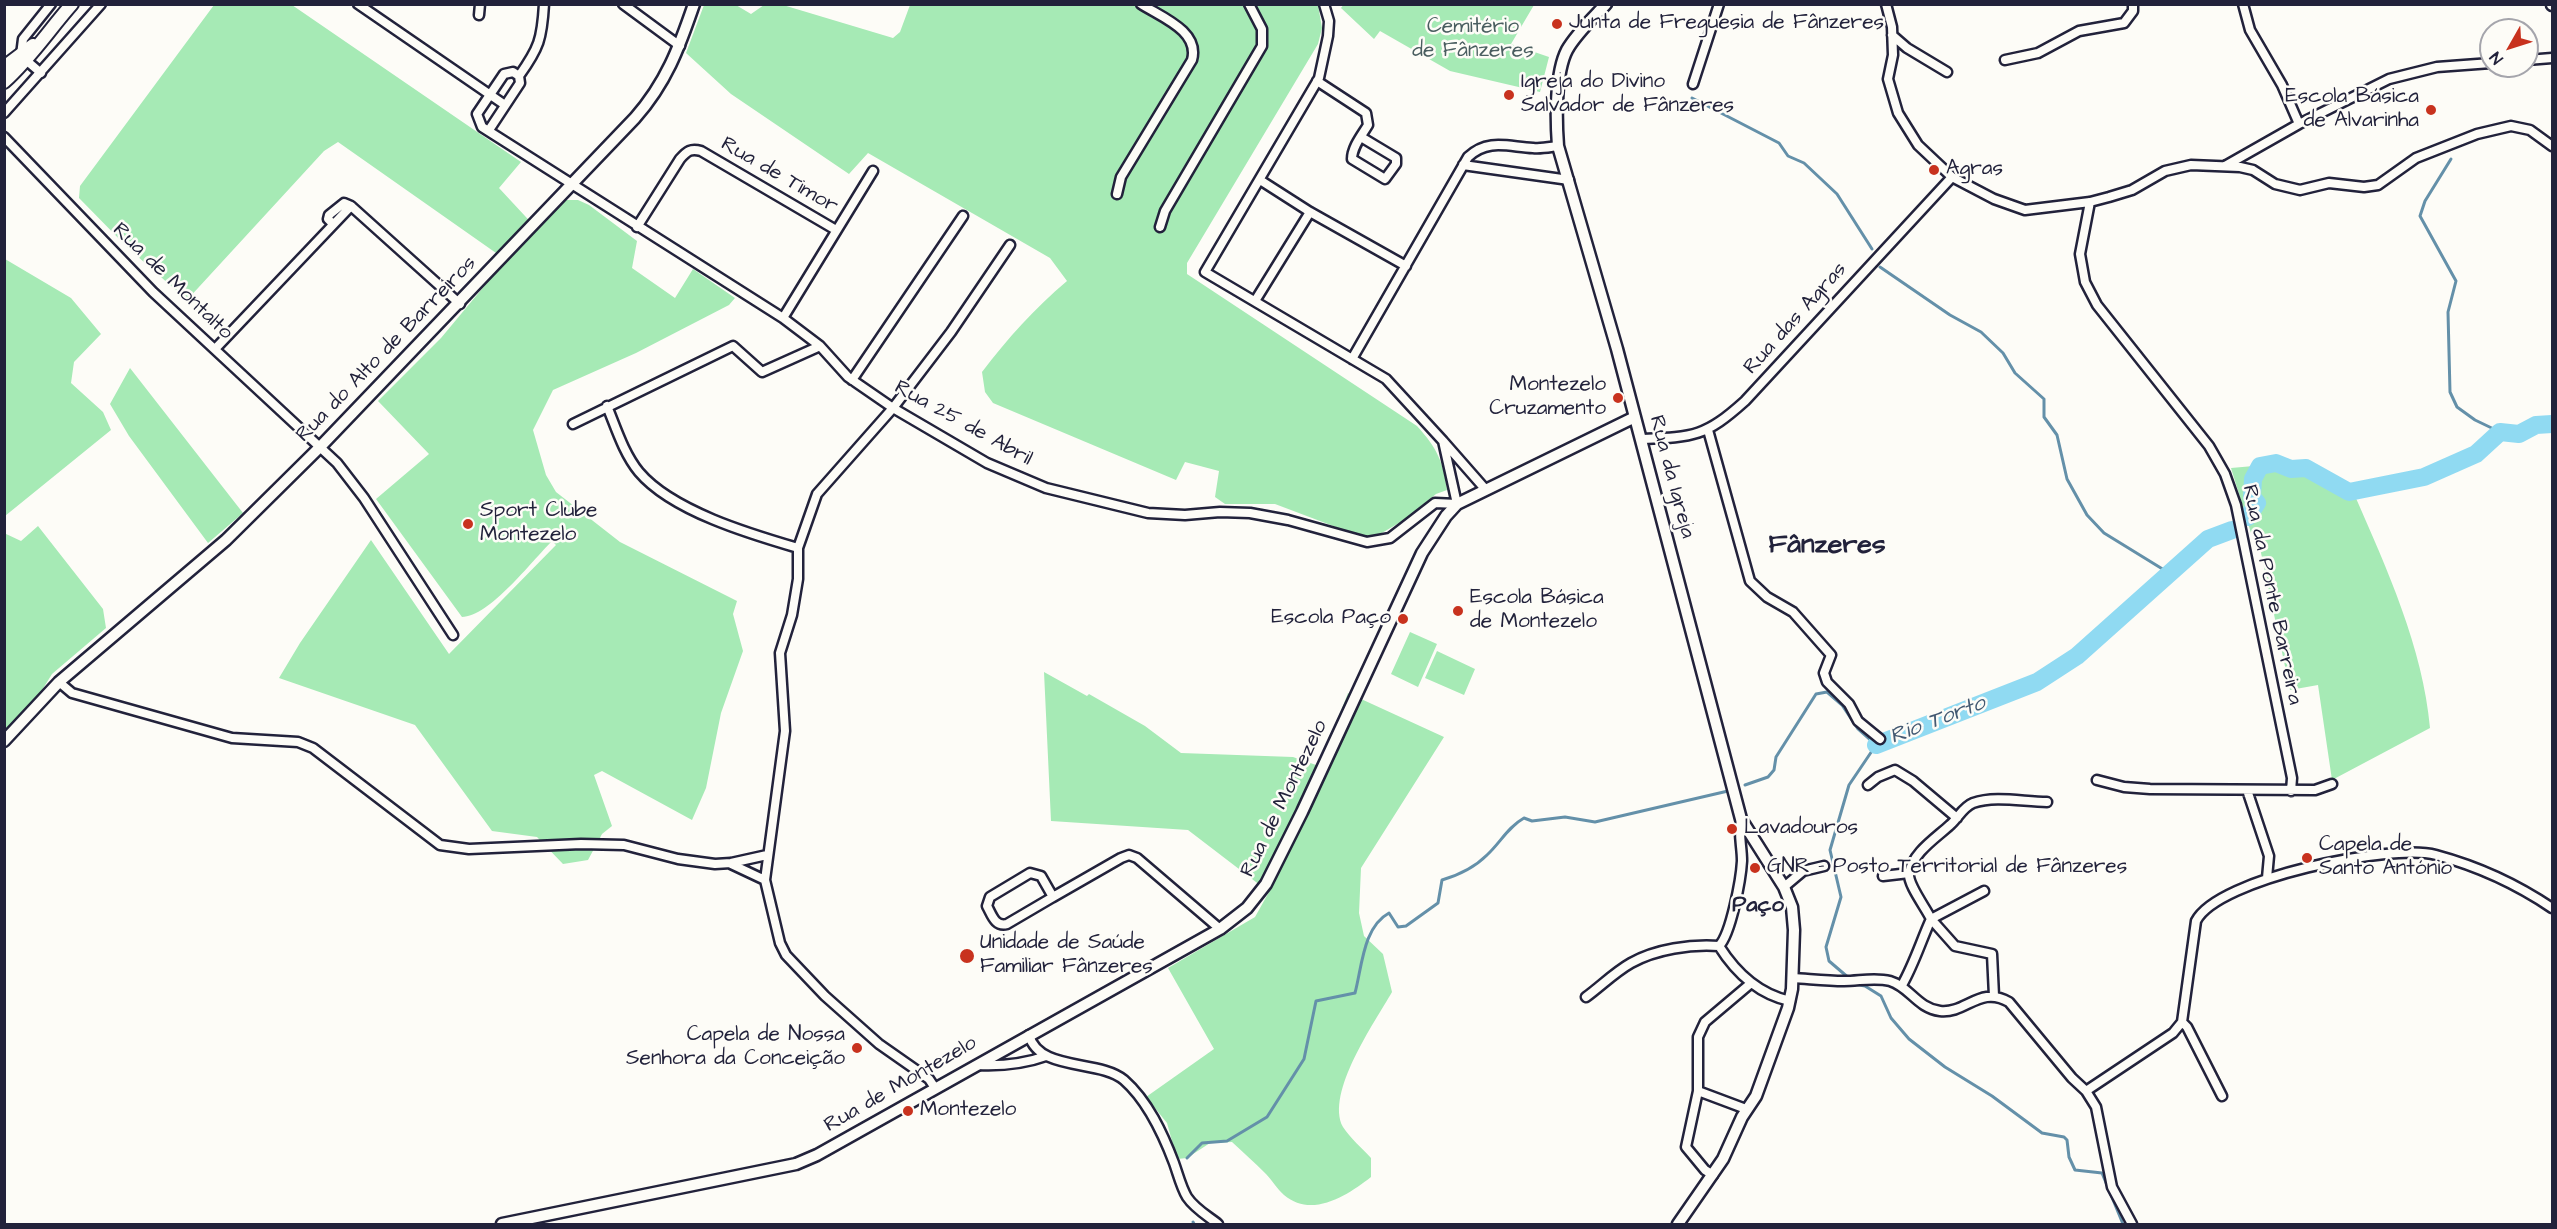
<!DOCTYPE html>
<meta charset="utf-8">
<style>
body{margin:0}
#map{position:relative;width:2557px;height:1229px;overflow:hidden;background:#fdfcf7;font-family:"Architects Daughter",sans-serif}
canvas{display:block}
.frame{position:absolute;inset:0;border:6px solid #22223b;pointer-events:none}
.north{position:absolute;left:2479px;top:18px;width:60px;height:60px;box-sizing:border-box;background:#fdfcf7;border:2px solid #a5a5ac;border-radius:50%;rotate:231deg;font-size:16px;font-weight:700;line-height:24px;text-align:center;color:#22223b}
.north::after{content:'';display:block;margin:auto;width:21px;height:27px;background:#c8321e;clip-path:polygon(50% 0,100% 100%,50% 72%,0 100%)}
</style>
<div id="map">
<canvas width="2557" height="1229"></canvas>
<div class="frame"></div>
<div class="north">N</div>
</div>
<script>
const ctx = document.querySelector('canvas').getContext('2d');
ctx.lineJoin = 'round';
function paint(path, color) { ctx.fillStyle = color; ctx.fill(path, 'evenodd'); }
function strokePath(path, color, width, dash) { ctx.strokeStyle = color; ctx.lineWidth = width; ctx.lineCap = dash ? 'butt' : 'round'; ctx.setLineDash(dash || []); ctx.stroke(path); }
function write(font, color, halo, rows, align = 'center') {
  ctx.font = font + ' "Architects Daughter",sans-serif'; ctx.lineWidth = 5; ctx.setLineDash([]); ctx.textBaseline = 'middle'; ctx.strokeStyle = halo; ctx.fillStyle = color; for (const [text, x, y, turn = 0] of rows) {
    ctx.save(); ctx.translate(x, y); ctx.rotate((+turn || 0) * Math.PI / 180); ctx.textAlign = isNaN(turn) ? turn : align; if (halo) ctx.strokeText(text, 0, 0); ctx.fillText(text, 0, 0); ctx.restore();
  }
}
const green = new Path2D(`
 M252,4L292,5L521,162L499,188L538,230L565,200H578L589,205L637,241L632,268L675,298L693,269L735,298L729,305L636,353L553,390L533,430L546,475L556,492L620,542L737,601L733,614L743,651L721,713L706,788L692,820L602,771L594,775L612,826L602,834L588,860L563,864L537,837L492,831L415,725L279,678L300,643L371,540L449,654L556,545L552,541C532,561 489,617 462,617L376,499L429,454L378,401L441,338L506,260L338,142L324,151L187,300L128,248L79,198L80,186L214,5Z
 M1344,4L1534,5L1511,44L1549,57L1540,92L1450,71L1380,31L1374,39L1341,8Z
 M704,5H736L751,14L764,5H783L893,38L900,32L910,5H1318L1322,28L1318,44L1187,263V274L1417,426C1437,448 1443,461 1447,490L1436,494L1404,520L1375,537L1357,535L1275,504H1225L1215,497L1219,471L1185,462L1176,480L993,403L985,392L982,372C1007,339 1035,308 1067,281L1050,258L868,153L849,174L731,94L686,53Z
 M5,259L71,298L101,334L74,362L71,383L103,412L111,430L5,516Z
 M130,368L243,513L208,543L129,436L110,404Z
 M2265,465L2332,481L2351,496H2355C2387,569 2423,648 2430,728L2332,780L2318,685L2290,690L2257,534L2251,533L2231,468Z
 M38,526L103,609L106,628L52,674L34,703L4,733V533L21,541Z
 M1410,632L1437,644L1418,687L1391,674Z
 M1437,651L1475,669L1464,695L1425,678Z
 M1044,672L1087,696L1089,694L1145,726L1181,753L1293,757L1319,766L1348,693L1444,737L1361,868L1359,913L1364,936L1383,954L1392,992C1375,1022 1325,1093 1343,1127C1350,1138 1362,1148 1371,1158V1177C1348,1195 1312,1219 1284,1195C1277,1189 1272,1180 1266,1174C1255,1163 1243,1152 1232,1142L1210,1143L1187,1158L1177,1159L1167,1123L1146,1097L1214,1049L1168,968L1255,917L1269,892L1188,830L1051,821Z`);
const stream = new Path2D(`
 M1692,98L1779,143L1788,156L1804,163L1837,194L1872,249
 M2451,159L2425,201L2420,216L2456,281L2448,312L2450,392L2457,407L2475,420L2500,432
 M1880,267L1950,315L1981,332L2003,353L2015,373L2044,399V417L2057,435L2067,479L2087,515L2104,533L2169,573
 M1745,785L1768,777L1774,770L1776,757L1816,694L1827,692L1842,705L1858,729L1876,745L1849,785L1830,850L1841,897L1826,947L1829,961L1850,979
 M1854,984L1865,986L1881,996L1891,1018L1909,1039L1945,1067L1992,1096L2042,1133L2064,1137L2067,1140L2069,1157L2075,1170L2102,1173L2123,1224
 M1187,1158L1202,1143L1227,1141L1267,1117L1304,1059L1316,1001L1355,993C1362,967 1363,927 1389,913L1398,927L1406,926L1438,903L1442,880C1459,875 1474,868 1487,855C1500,843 1508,827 1524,818L1532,821L1565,817L1595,822L1728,791
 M1193,1222L1194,1224`);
const river = new Path2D(`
 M2248,517L2257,503L2252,497L2253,479L2260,466L2276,463L2291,469L2306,468L2349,492L2424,477L2476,454L2500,432L2519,434L2536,425L2552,424
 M1876,745L2037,682L2077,656L2208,539L2232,530`);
const minor = new Path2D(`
 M358,4L505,105
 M623,4L680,46
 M1324,4L1329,21L1328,36L1319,78L1205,272L1386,379L1443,441
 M1886,4L1892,27L1893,55L1888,79L1898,113L1918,145L1952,177L1994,199L2025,210L2090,202L2109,197L2132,190L2165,171L2191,165L2240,167L2253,170L2275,184L2300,190L2329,183L2364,187L2378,185L2416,158L2477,134L2511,126L2530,130L2552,146
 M2243,4L2250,30L2282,85L2299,124
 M479,15L480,4
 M1892,35L1907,48L1947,72
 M21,55L23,39L51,4
 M2005,60L2038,53L2079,31L2124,23L2133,11V4
 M2527,60L2552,58
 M27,61L41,73
 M519,76C539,48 542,39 544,4
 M1317,81L1366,113L1368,125C1362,135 1352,147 1352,159L1385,179L1396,164V158L1361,137
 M1693,84L1719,4
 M4,113L101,4
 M489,130L520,83L519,76L513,72L504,74L477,114L482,127L783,318L820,346L848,377L893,408L987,463L1046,488L1148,513L1185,515L1220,512L1250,513L1288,520L1367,542L1390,538L1435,503L1457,504L1443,441L1486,490
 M4,137L153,292L337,463L364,498L453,635
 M1463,165L1569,180
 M2225,166L2299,124L2389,79L2437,67L2491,63
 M1260,180L1310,212L1406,266
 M1117,194L1121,177L1192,60C1200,31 1161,17 1141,4
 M2090,202L2080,254L2085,282L2097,305L2209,446L2225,474L2236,505L2292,778L2291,791
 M333,224L328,219L329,215L344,203L351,206
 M637,227L680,159C687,151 691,148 701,151L836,230
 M1160,227L1165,211L1262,46V29L1249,4
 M1255,301L1310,212
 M783,318L873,171
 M215,349L351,206L460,304
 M1352,359L1468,157C1488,138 1509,147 1533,148C1541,149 1550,147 1558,146
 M852,380L963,216
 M607,406C616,428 624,454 639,472C672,511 750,534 798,548
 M573,424L733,346L762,372L820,346
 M1708,430L1750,581L1767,597L1793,612L1831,655L1824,673L1827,682L1849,704L1858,721L1880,739
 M1641,439C1694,437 1705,437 1745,401L1952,177
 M59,682L72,693L232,738L298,742L313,748L440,845L469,849L581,844L624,845L678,859L715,864L731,863L767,855
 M2097,780L2124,787L2150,789L2315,790L2332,784
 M1868,785L1878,777L1895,770L1913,781L1957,818
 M2247,790L2269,856L2267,878
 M731,864L765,880
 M1030,873L1041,876L1053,897L1007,924C995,927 992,915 987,906L990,897Z
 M1883,876L1909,873
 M1784,887L1803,871L1824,866
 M1984,891L1931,919L1955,946L1992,954L1994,996
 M1053,897L1121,858L1129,855L1137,858L1220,929
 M1719,946C1731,934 1741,879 1742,861C1742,846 1738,834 1741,819
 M1793,978C1810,979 1827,981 1844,981C1859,981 1875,977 1890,981C1910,987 1917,1008 1940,1011C1966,1014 1980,985 2009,1002L2072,1078L2086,1091L2096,1107L2112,1187L2132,1224
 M1902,985C1914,964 1921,941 1931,919C1926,908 1908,885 1909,874C1912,853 1936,838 1950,825C1958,818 1963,807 1973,803C1995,795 2024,802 2047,802
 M1586,997C1601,986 1615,972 1631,963C1656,949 1691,944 1719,946C1736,973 1758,994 1790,1001
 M2182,1022L2187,1027L2222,1096
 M1029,1035C1039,1072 1099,1059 1124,1080C1148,1101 1163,1134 1174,1163C1178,1174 1181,1187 1187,1197C1195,1209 1208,1216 1218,1224
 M978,1065C1001,1066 1024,1064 1046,1056
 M935,1088L929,1079L879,1044L825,996L786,955L780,943L765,880L785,731L780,653L792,615L798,579V548L817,494L893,408L951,332L1010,245
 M1698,1091L1746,1109
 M2086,1091L2173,1033L2182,1022L2196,921C2218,878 2392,843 2436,855C2477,866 2518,885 2552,908
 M1713,1175L1705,1170L1686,1147L1698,1091V1037L1705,1022L1750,984`);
const tertiary = new Path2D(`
 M1606,4C1593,18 1576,34 1567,50C1555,73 1556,120 1558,146L1617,349L1741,819L1784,887L1792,907L1794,930L1792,989L1788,1008L1756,1096L1742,1117L1723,1159L1678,1224
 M2552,4V5
 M4,741L59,682L226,540L321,446L635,118C666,83 679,48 694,4
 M502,1224L796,1164L817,1155L1220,929L1247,908L1266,884L1302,812L1422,553L1446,516L1457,504L1635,417`);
const primary = new Path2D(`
 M4,67L33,45
 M4,82C30,59 49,30 72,4`);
const markers = [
 [1557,24,6,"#c8321e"],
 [1509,95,6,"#c8321e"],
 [2431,110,6,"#c8321e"],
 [1934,170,6,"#c8321e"],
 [1618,398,6,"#c8321e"],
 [468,524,6,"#c8321e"],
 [1458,611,6,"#c8321e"],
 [1403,619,6,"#c8321e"],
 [1732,829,6,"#c8321e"],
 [2307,858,6,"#c8321e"],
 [1755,868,6,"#c8321e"],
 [967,956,8,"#c8321e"],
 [857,1048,6,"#c8321e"],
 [908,1111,6,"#c8321e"]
];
const poiNames = [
 ["Junta de Freguesia de Fânzeres",1569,24],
 ["Igreja do Divino",1521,83],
 ["Salvador de Fânzeres",1521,107],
 ["Escola Básica",2419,98,"right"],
 ["de Alvarinha",2419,122,"right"],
 ["Agras",1946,170],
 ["Montezelo",1606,386,"right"],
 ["Cruzamento",1606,410,"right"],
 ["Sport Clube",480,512],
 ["Montezelo",480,536],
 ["Escola Básica",1470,599],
 ["de Montezelo",1470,623],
 ["Escola Paço",1391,619,"right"],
 ["Lavadouros",1744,829],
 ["Capela de",2319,846],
 ["Santo António",2319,870],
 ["GNR - Posto Territorial de Fânzeres",1767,868],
 ["Unidade de Saúde",980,944],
 ["Familiar Fânzeres",980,968],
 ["Capela de Nossa",845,1036,"right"],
 ["Senhora da Conceição",845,1060,"right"],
 ["Montezelo",920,1111]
];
const parkNames = [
 ["Cemitério",1473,28],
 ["de Fânzeres",1473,52]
];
const streetNames = [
 ["Rua de Timor",779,176,30],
 ["Rua de Montalto",172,282,44],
 ["Rua das Agras",1796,319,-48],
 ["Rua do Alto de Barreiros",387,350,-46],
 ["Rua 25 de Abril",963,424,29],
 ["Rua da Igreja",1671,477,75],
 ["Rua da Ponte Barreira",2271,595,78],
 ["Rua de Montezelo",1285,799,-64],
 ["Rua de Montezelo",901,1085,-30]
];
const waterNames = [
 ["Rio Torto",1938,721,-21]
];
const neighbourhoodNames = [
 ["Paço",1758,906]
];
const districtNames = [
 ["Fânzeres",1827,546]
];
paint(green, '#a6eab5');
strokePath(stream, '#6490a9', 3);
strokePath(river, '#90daf2', 18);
strokePath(minor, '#22223b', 13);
strokePath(tertiary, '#22223b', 15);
strokePath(primary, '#22223b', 16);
strokePath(minor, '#fdfcf7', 8);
strokePath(tertiary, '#fdfcf7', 10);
strokePath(primary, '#fdfcf7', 12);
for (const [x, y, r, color] of markers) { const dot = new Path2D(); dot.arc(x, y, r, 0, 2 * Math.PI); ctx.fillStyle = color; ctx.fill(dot); strokePath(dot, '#fdfcf7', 2); }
write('21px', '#22223b', '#fdfcf7', poiNames, 'left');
write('21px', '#4a5e60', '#fdfcf7', parkNames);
write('21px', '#22223b', '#fdfcf7', streetNames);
write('italic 22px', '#435972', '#fdfcf7', waterNames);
write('bold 22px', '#22223b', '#fdfcf7', neighbourhoodNames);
write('bold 27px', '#22223b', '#fdfcf7', districtNames);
</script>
